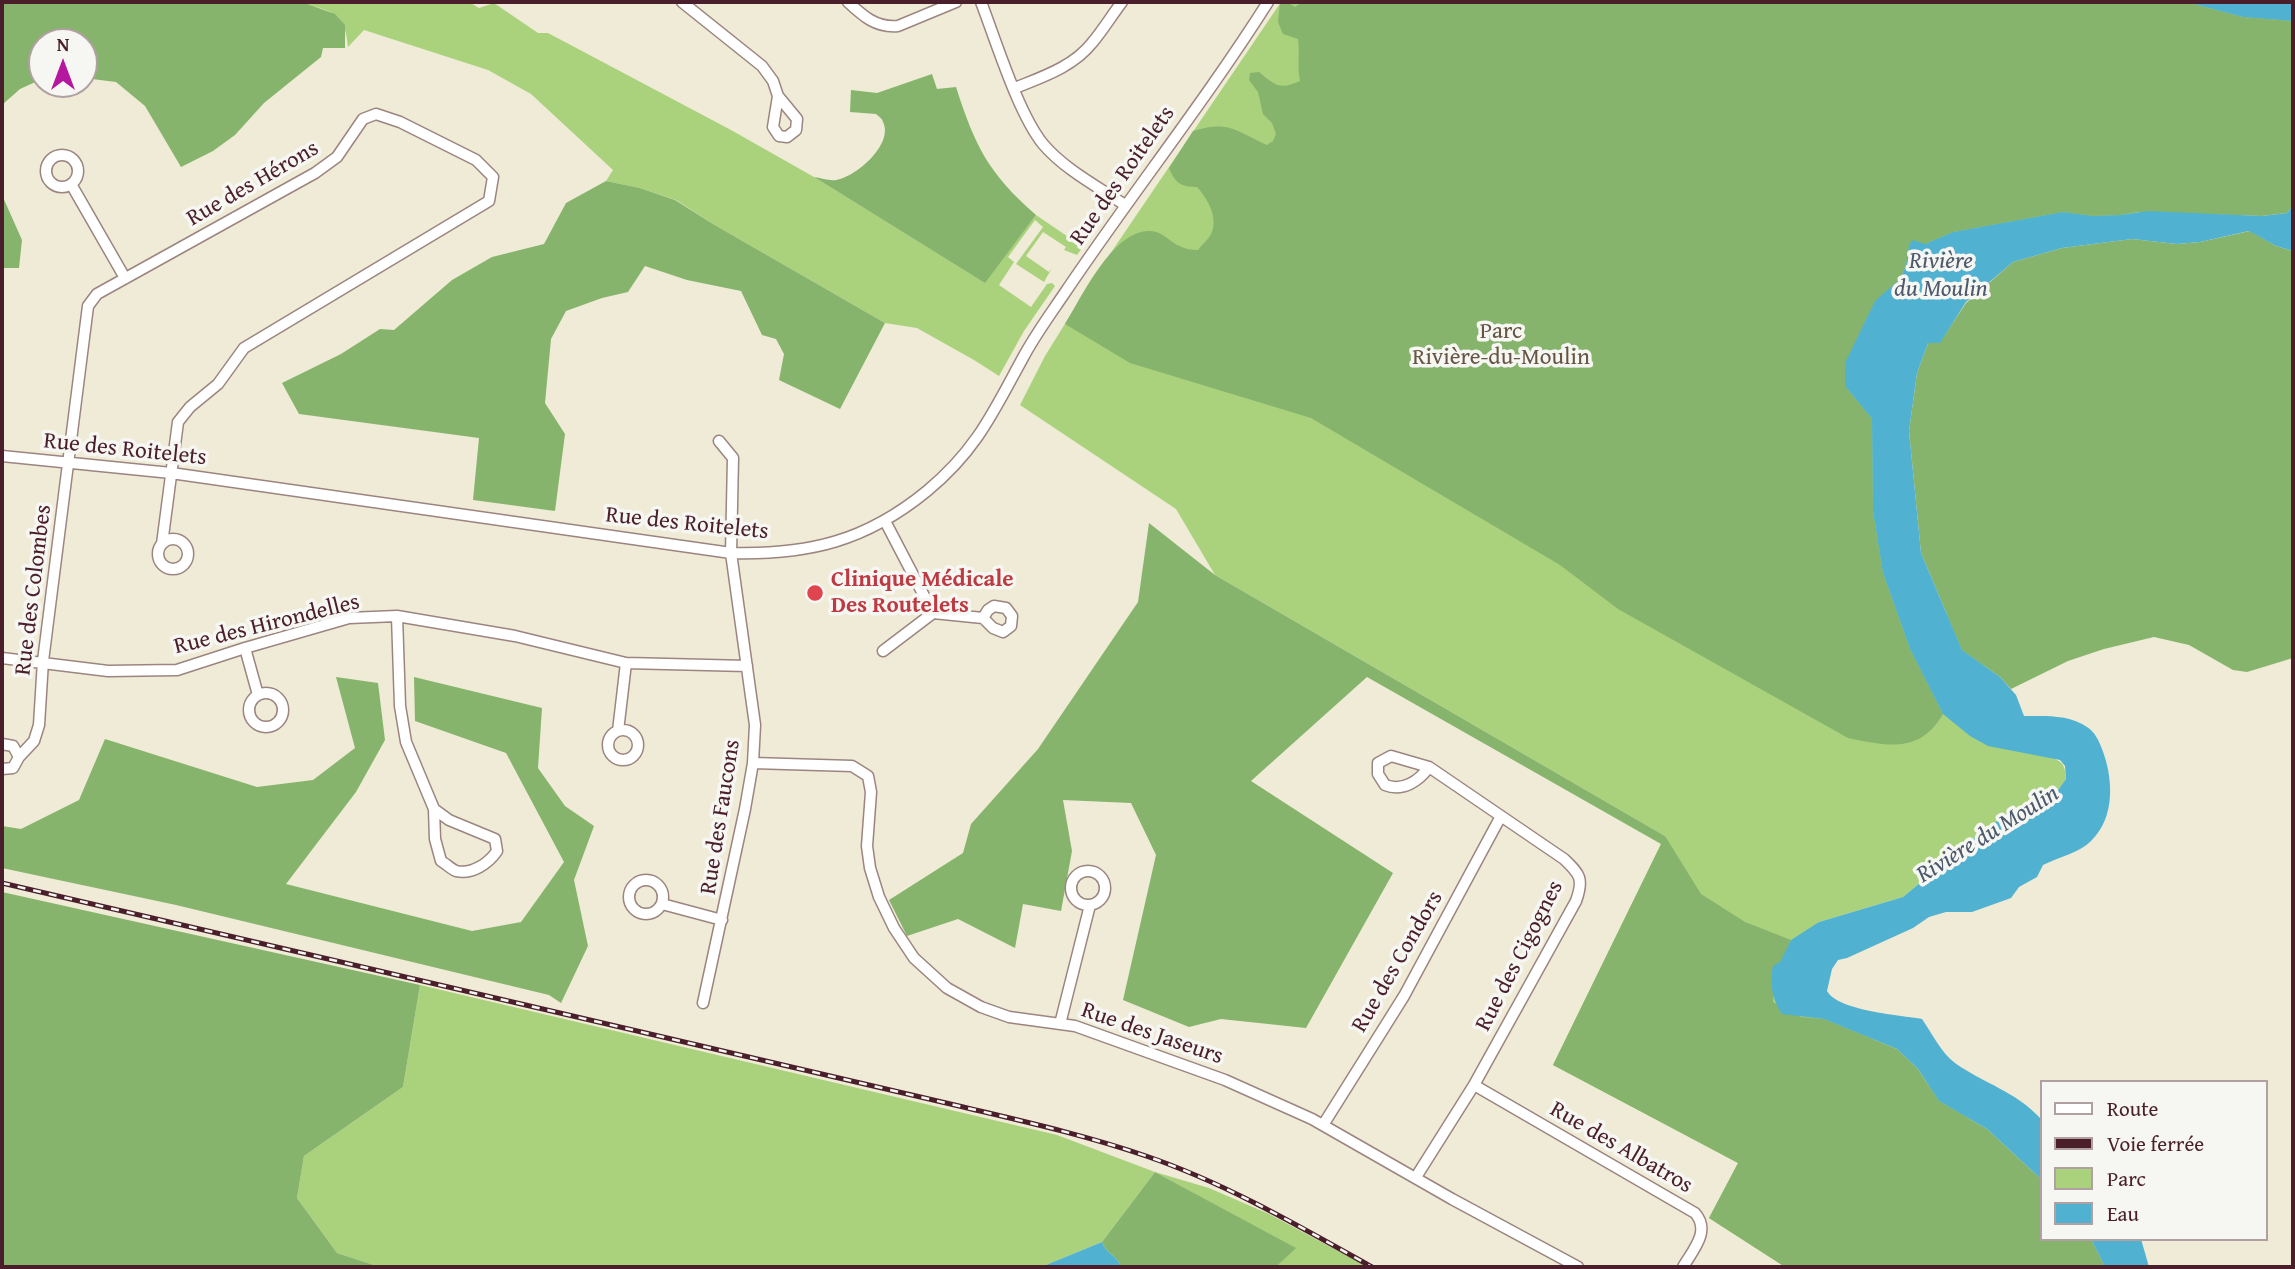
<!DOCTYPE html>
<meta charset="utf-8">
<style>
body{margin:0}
#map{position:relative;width:2295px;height:1269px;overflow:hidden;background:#efebd6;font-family:"Gentium Book Plus",serif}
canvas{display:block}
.frame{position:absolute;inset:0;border:4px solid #4a1f2b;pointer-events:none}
.legend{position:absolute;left:2040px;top:1080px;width:228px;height:161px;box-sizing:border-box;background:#f6f6f2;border:2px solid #b1a0a2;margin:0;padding:9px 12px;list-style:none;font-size:21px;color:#4a1f2b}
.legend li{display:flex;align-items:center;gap:14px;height:35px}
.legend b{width:35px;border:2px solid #b1a0a2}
.north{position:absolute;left:28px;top:28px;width:70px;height:70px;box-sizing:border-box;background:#f6f6f2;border:2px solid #b1a0a2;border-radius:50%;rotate:0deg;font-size:19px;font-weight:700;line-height:28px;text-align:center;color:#4a1f2b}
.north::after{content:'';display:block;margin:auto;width:24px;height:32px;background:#b5179e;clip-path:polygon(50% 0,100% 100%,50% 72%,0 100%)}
</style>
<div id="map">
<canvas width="2295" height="1269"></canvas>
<div class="frame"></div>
<ul class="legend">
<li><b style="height:9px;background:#fff"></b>Route</li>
<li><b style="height:9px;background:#4a1f2b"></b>Voie ferrée</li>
<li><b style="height:19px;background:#aad27d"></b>Parc</li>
<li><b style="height:19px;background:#51b1d0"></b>Eau</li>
</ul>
<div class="north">N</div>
</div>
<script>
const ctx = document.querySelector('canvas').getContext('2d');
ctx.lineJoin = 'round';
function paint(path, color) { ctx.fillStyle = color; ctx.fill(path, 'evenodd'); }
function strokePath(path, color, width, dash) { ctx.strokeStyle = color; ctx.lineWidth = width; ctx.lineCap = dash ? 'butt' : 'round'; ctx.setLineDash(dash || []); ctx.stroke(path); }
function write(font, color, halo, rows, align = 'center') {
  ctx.font = font + ' "Gentium Book Plus",serif'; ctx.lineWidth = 7; ctx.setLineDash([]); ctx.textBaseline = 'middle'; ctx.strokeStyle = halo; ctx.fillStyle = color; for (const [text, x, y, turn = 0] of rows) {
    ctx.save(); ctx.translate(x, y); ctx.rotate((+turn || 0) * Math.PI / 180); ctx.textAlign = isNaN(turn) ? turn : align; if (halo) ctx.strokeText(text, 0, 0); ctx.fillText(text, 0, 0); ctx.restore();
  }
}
const green = new Path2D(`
 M302,2H469L479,8L494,3L538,33H548L731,130L814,177L984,282L1036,215L1083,247L1077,255L1064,250L1066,247L1043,232L1026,256L1049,272L1052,268L1044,282L1016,264L1043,227L1035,220L1008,257L1014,262L999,285L1031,307L1047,284L1052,283L1055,286L1024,331L999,376L974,360L917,328L885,323L713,224L676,200L640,188L606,181L613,170L531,94L488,70L364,30L348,47C345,12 333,13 302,2Z
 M1281,2H2186L2293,21V206L1953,232L1873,511L2049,757C2063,761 2065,765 2066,779L2058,790L1979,834L1903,897L1819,922L1780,962L2041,1179V1239H2091L2105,1267H1785L1709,1218L1738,1163L1553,1065L1665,836L1215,575L1176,509L1020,405L1045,356L1091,282Z
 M420,985L1057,1135L1155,1172L1209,1188L1269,1214L1368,1267H1276L1295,1248L1155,1172L1102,1242L1041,1267H380L337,1253L297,1198L304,1156L403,1087Z`);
const forest = new Path2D(`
 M2,2H302L335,14L345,25V48H323L321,57L264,103L235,135L213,151L181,167L145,106L116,82L84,78V42H42V79L20,89L2,105Z
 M1302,2H2186L2243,17L2293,21V206L2287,213L2262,216L2137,212L2120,215L2093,216L2063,212L1953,232L1925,244L1909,246L1906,265L1900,279L1875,302L1845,386L1872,419L1873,511L1883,573L1910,649L1943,714C1920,754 1887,746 1848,738L1618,609L1560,565L1311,418L1130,363L1065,324C1082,297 1112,231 1149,231C1168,231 1171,250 1198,250C1201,245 1207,241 1210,236C1220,220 1208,199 1197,187C1181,187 1175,183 1169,168L1193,131C1230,120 1235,131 1267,145L1273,141L1276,134L1272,123L1263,114L1258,92L1249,80L1250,73L1259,72C1276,86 1280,90 1300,81C1297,66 1300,54 1298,39L1283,34L1278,22L1280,3H1289L1295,7Z
 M932,74L937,89L956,87C975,146 988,173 1036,215L985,283L814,177C821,178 829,181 836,180C856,177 894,144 883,122C882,118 878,116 876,114L850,112L851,90L877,93Z
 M606,181L640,188L675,200L713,224L885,323L840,409L779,380L784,354L776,339L762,335L741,291L687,280L645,266L628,292L602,298L566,311L551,339L545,403L565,434L555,511L473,500L479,438L299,414L282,383L341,354L380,329L394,330L452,280L492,257L544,244L566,203Z
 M2,195L22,240L19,268H2Z
 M2250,231L2276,246L2293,251V658L2247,672L2233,670L2189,645L2154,637L2104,649L2068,661L2011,689L2000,677L1962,650L1921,553L1909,431L1917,373L1928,343L1940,342L1966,303L2013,262L2062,248L2132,239L2177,244L2200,242Z
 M1149,523L1215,575L1665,836L1701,894L1745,922L1791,940C1781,960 1774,979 1773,1002L1801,1017L1824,1019L1897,1049L1918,1069L1939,1101L1987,1129L2041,1179V1239H2091L2105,1267H1785L1709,1218L1738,1163L1553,1065L1661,844L1367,677L1251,781L1393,873L1306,1028L1221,1019L1189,1027L1123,1000L1156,855L1131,803L1063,800L1072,851L1061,911L1023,904L1015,948L958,919L907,936L889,900L963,853L971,824L1038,749L1138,602Z
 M336,677L378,683L385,740L356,792L286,884L472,931L521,922L564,862L506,753L415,721L414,677L542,708L538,768L565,806L594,826L574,880L588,946L561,1003L549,995L176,905L2,868V826L21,829L79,800L105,739L257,787L313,780L355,748Z
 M2,892L420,985L403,1087L304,1156L297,1198L337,1253L380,1267H2Z
 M1155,1172L1296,1248L1276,1267H1121C1118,1256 1105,1253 1102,1242Z`);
const water = new Path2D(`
 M2186,2H2293V21L2243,17Z
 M2293,206V251L2276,246L2249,231L2200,242L2177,244L2132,239L2062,248L2013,262L1966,302L1940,343H1928L1917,373L1909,431L1921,553L1962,650L2000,677L2016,695L2024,716C2044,716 2069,714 2087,727C2095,732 2099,741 2102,749C2113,777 2116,817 2091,841C2079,853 2059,857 2043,865L2037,877L2019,887L2011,898L1972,912H1946L1929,917L1913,928L1847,958L1838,960L1832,969L1827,991C1838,1011 1900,1015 1922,1019C1931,1032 1942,1054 1955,1063C1983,1083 2017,1092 2041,1119V1179L1987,1129L1939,1101L1918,1069L1897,1049L1824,1019L1782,1014C1772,1000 1769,982 1773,966L1780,962L1791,940L1819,922L1903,897L1979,834L2006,815L2058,790L2066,779L2065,766L2060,760L1988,746L1970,736L1943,714L1910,649L1883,573L1873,511L1872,419L1845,386V363L1875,301L1900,279L1906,265L1909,245L1913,240L1925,244L1953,232L2063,212L2093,216L2120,215L2148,211L2262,216L2287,213Z
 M2091,1239H2141L2149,1267H2105Z
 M1102,1242C1105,1253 1118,1256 1121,1267H1041Z`);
const minor = new Path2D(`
 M682,2L762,66L773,81L778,96L797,119L796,130L787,137L779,136L773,127L778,96
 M848,2C863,16 876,28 898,26L956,2
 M981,2C996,41 1018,113 1043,144C1064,169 1098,187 1125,205
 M1015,88C1042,77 1073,67 1092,43C1103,30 1112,15 1122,2
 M46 171a16 16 0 1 1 32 0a16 16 0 1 1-32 0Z
 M71,184L125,278
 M2,456L171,473L731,553C809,555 866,541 927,491C978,449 994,410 1025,354C1036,334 1049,316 1062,297C1129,197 1204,103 1268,2
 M885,521L933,613
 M158 554a15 15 0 1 1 30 0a15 15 0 1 1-30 0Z
 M397,616L400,706L406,742L434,809L435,839L441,861C445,863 451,869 456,871C472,875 489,863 497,851L495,839L449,820L434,809
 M245,648L258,695
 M883,651L933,613L983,618L993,628L1003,632L1011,626L1012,616L1006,608L994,606L988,610L983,618
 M2,658L108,671L177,670L245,648L349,618L397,616L515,636L626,663L747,666
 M249 710a17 17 0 1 1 34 0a17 17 0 1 1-34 0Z
 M608 745a15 15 0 1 1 30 0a15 15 0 1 1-30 0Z
 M618,731L626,663
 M2,744L13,746L19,757L13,768L2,769
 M19,757L34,741L39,725L43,661L88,306L97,294L315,173L337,157L363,119L376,114L400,122L476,160L493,177L489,201L244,348L218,384L190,407L178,422L162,544
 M753,763L852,766L868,776L871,792L867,846L870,868L879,897L894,928L914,958L947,988L981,1007L1009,1017L1075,1026L1225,1080L1312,1119L1452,1199L1578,1267
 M1071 888a17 17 0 1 1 34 0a17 17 0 1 1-34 0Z
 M629 897a17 17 0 1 1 34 0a17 17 0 1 1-34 0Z
 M662,904L722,920
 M703,1003L745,809L753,763L755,725L731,553L733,458L719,441
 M1060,1024L1090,905
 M1474,1085L1695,1213C1711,1231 1693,1250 1683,1267
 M1323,1125L1404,996L1501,816
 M1416,1177L1474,1085L1576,901C1584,879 1580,874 1564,859L1429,767L1391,756L1378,763V774L1385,785C1403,792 1419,781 1429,767`);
const rail = new Path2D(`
 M2,883L959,1106C1022,1121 1085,1135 1146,1156C1225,1183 1299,1226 1372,1267`);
const markers = [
 [815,593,9,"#e0444e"]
];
const streetNames = [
 ["Rue des Roitelets",1123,176,-55],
 ["Rue des Hérons",253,184,-30],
 ["Rue des Roitelets",125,450,6],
 ["Rue des Roitelets",687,524,6],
 ["Rue des Colombes",34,590,-83],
 ["Rue des Hirondelles",267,625,-14],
 ["Rue des Faucons",721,817,-81],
 ["Rue des Cigognes",1520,956,-63],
 ["Rue des Condors",1398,962,-60],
 ["Rue des Jaseurs",1152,1034,19],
 ["Rue des Albatros",1621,1148,30]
];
const parkNames = [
 ["Parc",1501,332],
 ["Rivière-du-Moulin",1501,358]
];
const healthNames = [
 ["Clinique Médicale",831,580],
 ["Des Routelets",831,606]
];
const waterNames = [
 ["Rivière",1941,262],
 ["du Moulin",1941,290],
 ["Rivière du Moulin",1988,835,-32]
];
paint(green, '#aad27d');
paint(forest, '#87b46c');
paint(water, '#51b1d0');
strokePath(minor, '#9c8580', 13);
strokePath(minor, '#fff', 10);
strokePath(rail, '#4a1f2b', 5);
strokePath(rail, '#f6f6f2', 2.5, [8]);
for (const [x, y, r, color] of markers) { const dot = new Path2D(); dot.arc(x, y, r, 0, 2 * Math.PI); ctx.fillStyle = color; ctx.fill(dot); strokePath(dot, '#f6f6f2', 2.5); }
write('23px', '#4a1f2b', '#f6f6f2', streetNames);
write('23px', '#675544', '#f6f6f2', parkNames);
write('bold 23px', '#be3a42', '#f6f6f2', healthNames, 'left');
write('italic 24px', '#4d596d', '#f6f6f2', waterNames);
</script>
